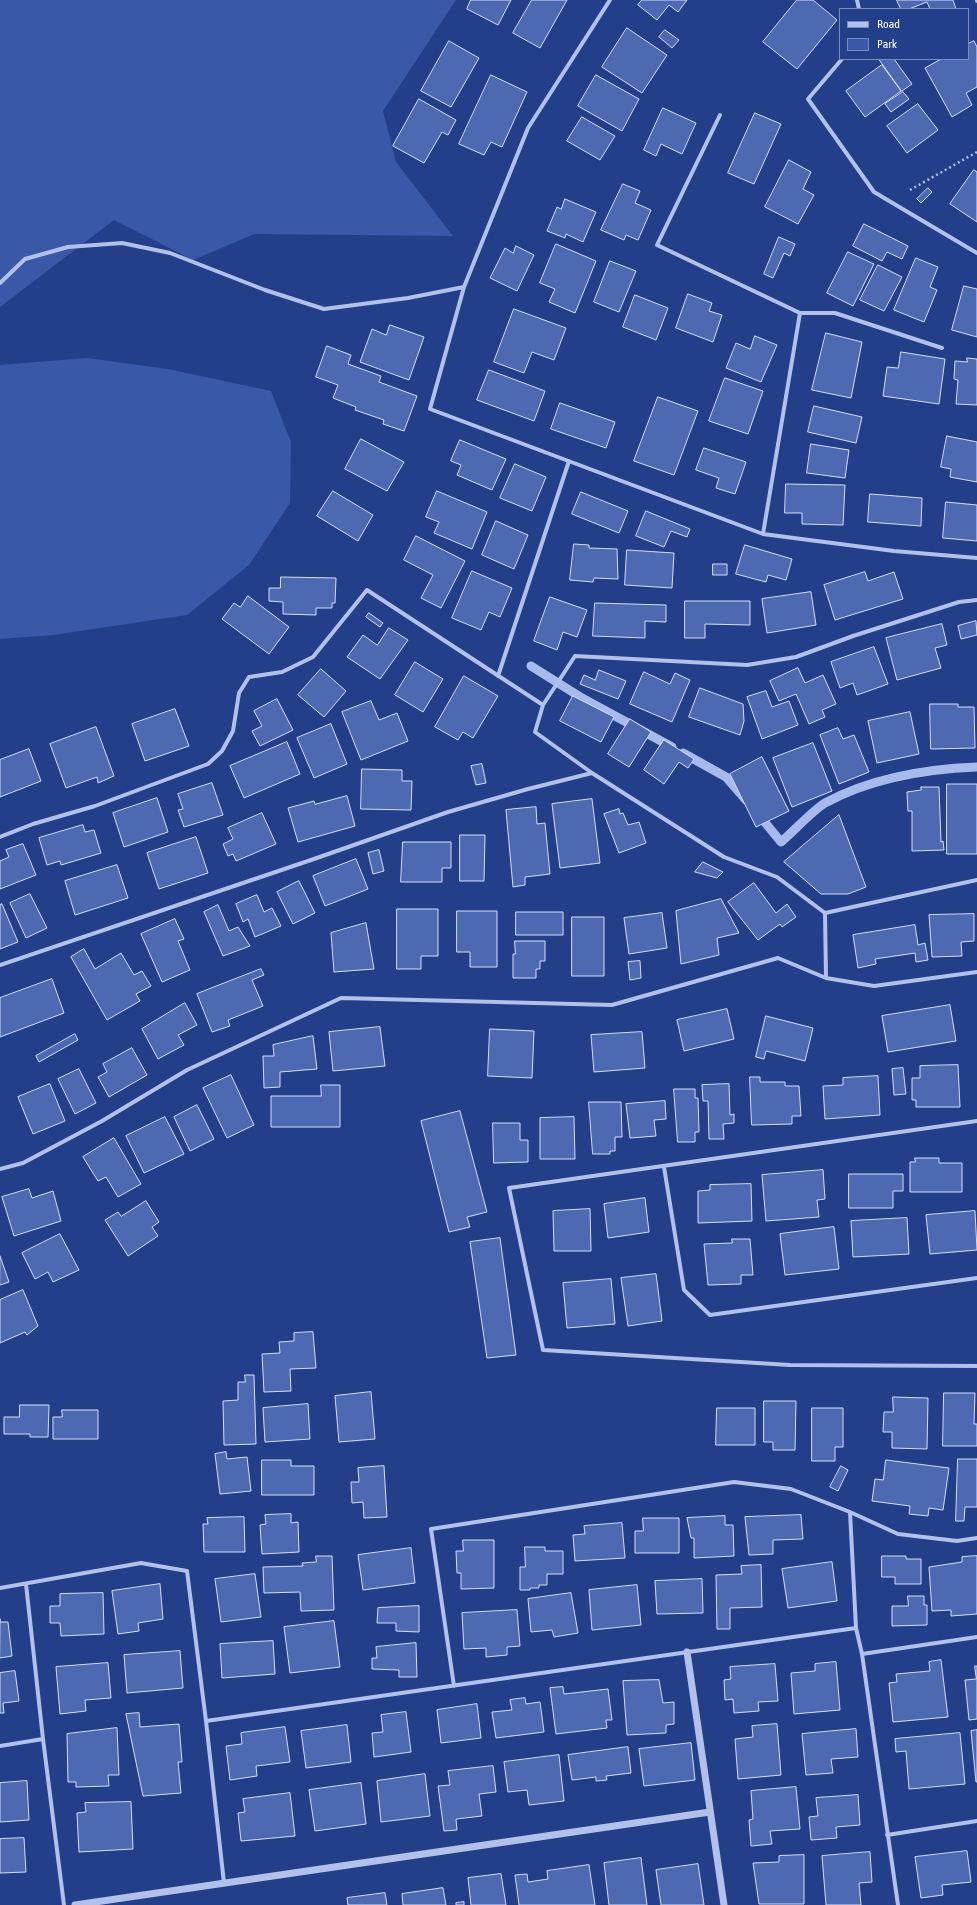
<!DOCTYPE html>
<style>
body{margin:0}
#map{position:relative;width:977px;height:1905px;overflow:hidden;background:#243f8a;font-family:"Asap Condensed",sans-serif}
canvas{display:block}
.legend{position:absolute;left:839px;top:8px;width:130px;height:52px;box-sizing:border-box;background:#243f8a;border:1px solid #7c8cb9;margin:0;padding:5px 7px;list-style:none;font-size:12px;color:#fff}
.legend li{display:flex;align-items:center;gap:8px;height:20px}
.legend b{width:20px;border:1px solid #7c8cb9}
</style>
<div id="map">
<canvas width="977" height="1905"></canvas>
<ul class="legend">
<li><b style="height:5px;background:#b1c1ea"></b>Road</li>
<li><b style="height:11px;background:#3958a7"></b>Park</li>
</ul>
</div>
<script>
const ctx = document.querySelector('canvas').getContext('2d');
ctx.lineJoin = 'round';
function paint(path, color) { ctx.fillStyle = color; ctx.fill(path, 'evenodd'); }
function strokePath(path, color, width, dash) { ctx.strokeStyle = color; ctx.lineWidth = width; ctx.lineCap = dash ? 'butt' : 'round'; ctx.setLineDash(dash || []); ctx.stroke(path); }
const green = new Path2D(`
 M0,0H456L383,111L396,162L453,236L254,234L193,260L114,220L0,307Z
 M87,358L168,369L271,391L291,442L290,503L249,565L187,615L53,635L0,639V365Z`);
const stream = new Path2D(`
 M531,666L582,698L672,747
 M683,753L726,777L746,800
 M758,814L781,842C794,831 812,811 825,803C871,778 925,769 977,767`);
const building = new Path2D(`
 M471,0H511L498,25L467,9Z
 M532,0H567L540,48L513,33Z
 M642,0H687L678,12L669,5L657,20L638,5Z
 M797,0H813L837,20L797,69L763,42Z
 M897,0H953L956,9H930L927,2L909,9H901Z
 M627,28L667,55L642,93L602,67Z
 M665,30L679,40L672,48L659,37Z
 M449,41L479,58L451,107L421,91Z
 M974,41L977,47V87L966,93L972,105L952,117L925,68L941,59H968V44Z
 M879,59H894L912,84L902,91Z
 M882,65L901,91L865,117L846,91Z
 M491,75L527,92L502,147L491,142L484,155L459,144Z
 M596,75L639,99L622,131L578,106Z
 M903,92L909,99L891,112L885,104Z
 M419,99L456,120L448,135L442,132L424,163L393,146Z
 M918,104L938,130L907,153L887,126Z
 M663,108L696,123L682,154L661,144L656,156L644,150Z
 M755,113L781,124L754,184L728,173Z
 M582,117L615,136L600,160L567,141Z
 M789,160L811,172L803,189L814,195L798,224L765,207Z
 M974,170L977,172V222L950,204Z
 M623,184L640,191L635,203L651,210L638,240L626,235L624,240L601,230Z
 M928,188L932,192L921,203L917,199Z
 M565,199L596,212L583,242L566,234L565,238L547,231L557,207L561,209Z
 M864,224L908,246L902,259L887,252L882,261L853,246Z
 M779,237L795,244L790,256L784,253L773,278L764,274Z
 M556,244L596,261L575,313L549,302L555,289L540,283Z
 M516,246L534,255L517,291L490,278L505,248L513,253Z
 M848,252L874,264L853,306L827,293Z
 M916,258L938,267L930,287L937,290L924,322L894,310Z
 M610,261L636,271L619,312L594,302Z
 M878,265L902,277L884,311L860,300Z
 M964,286L977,289V337L952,330Z
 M688,294L712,303L709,311L722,315L713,342L676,328Z
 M635,295L668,308L656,340L623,327Z
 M514,309L566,328L554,360L532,352L524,373L494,362Z
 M390,325L424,337L409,380L360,362L372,329L386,335Z
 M826,333L862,342L851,398L812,390Z
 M755,336L777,345L761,382L726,368L736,343L750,349Z
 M327,346L351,355L348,364L381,376L379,382L417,396L404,431L383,424L384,420L355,410L356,407L333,398L338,385L316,377Z
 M901,352L945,359L939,404L883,396L887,367L898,368Z
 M967,358L977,359V405L956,404L958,380L954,379L955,361L967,362Z
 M489,370L545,391L534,421L477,400Z
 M725,378L763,391L748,434L709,421Z
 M658,397L698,411L674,475L634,461Z
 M560,403L615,422L606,448L551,429Z
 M814,406L862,417L856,443L808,432Z
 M947,436L977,442V482L950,477L951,469L941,467Z
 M361,439L404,462L387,491L345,469Z
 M460,440L506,459L492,490L457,475L461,465L451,461Z
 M811,444L849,450L845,478L807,473Z
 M704,448L746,462L735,494L716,488L719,478L696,470Z
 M515,464L546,477L532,511L500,498Z
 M786,484L845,485L843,525L802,524V513H785Z
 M333,491L373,515L358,541L317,516Z
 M437,491L487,512L472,549L434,533L439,522L426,517Z
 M581,492L628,511L619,533L572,514Z
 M870,494L922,498L921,526L868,522Z
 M946,502L977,505V541L943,538Z
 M646,511L690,529L687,537L671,531L664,547L636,536Z
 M496,521L528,535L514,569L482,555Z
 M416,536L465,561L441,608L421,598L433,575L404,560Z
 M574,544L589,545V548L617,549L618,579L594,578L593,582L570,580Z
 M745,545L792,559L786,580L768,575L766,582L736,574Z
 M627,550L674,553L672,588L625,585Z
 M713,564H727V575H713Z
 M472,571L512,588L500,617L489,612L481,630L452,618Z
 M865,572L868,581L894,572L903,599L835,620L824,585Z
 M281,577L336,578L335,603H332V608H316V615L283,614V602L269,601V588H280Z
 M811,592L816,625L767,633L762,599Z
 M248,596L289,627L269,654L222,619L234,603L240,607Z
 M550,597L587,610L577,637L563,632L557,650L534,641Z
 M685,601H750V625L705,624V638H685Z
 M595,603L666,605V622L645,621V638L593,636Z
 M369,613L383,623L380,627L366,617Z
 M976,621L977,635L961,639L958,626Z
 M942,624L947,645L935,648L941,668L897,680L886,638Z
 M389,628L408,640L380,679L347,657L363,635L377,645Z
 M874,647L888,684L857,695L853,683L840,688L831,662Z
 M415,662L443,679L423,712L395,695Z
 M798,668L805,683L823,675L836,704L822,710L825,717L809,724L796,694L779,701L770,681Z
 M321,669L346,691L324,717L298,695Z
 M599,670L626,681L618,699L580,684L584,675L595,680Z
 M644,672L670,684L675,673L690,680L672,722L630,704Z
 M464,676L498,696L473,738L463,732L458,740L435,727Z
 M700,688L743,704L744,721L740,735L689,717Z
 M766,691L772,707L789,701L798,725L762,739L747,697Z
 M573,696L614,717L601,742L560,721Z
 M277,699L293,730L260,746L252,731L262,726L254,711Z
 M371,701L379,720L397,713L408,741L361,760L342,712Z
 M930,704H958V707H974L975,748L931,749Z
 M175,709L189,746L145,761L132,724Z
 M910,712L919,754L877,763L868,721Z
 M630,719L651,732L629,767L608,754Z
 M331,724L347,764L314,778L297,738Z
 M96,727L114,776L98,783L97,777L66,788L50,744Z
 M838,728L843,739L854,735L869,772L839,784L820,735Z
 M664,740L694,759L688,768L679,762L664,784L644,770Z
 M287,742L300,774L244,798L230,766Z
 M813,743L832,791L792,807L773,758Z
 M29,749L41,781L0,797V760Z
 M762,757L789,811L756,827L730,774Z
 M482,764L486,783L476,785L471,766Z
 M362,769L402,770V781H412L411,810L361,809Z
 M212,783L223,815L184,827L178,810L183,809L178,794Z
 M947,784H977V854H947Z
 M921,787H939L941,842L943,841L944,850L912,851V811H908L907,792L921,790Z
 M347,796L355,826L298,842L288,808L314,801L315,804Z
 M157,798L168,832L124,847L113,813Z
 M592,799L600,863L560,868L552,804Z
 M536,807L537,824L545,823L550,874L525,877V885L513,887L506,810Z
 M619,809L620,814L623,813L628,825L639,822L646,843L619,853L604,814Z
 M262,813L276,844L236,861L233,854L228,856L223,844L233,839L228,828Z
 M839,815L866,887L848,894H821L784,862Z
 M83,825L85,832L94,830L101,853L61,865L60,861L47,865L39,838Z
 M460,835H485L484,881H460Z
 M196,837L208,873L159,889L147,853Z
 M403,842H451V868H442V882H401Z
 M23,844L36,875L0,889V861L9,857L6,850Z
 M379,850L384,871L373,874L368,853Z
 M356,859L368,889L325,906L313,876Z
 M703,862L723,872L717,878L695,872Z
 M117,865L128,898L75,915L65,881Z
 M299,881L315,913L293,924L277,892Z
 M754,883L776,913L787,904L796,917L782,927L780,924L758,940L728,902Z
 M30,894L47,928L26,938L10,903Z
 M257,895L264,912L272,908L281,926L255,937L248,919L243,922L236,904Z
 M721,899L739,933L717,938L719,955L681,964L676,911Z
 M2,904L18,942L0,949V905Z
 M218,905L229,931L238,927L250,946L223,956L204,912Z
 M397,909H438V956H421V969H397Z
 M457,911H497V967H470V952H457Z
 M516,912H563V935H516Z
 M662,913L667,948L629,954L624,918Z
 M974,914V941L961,942L962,956L932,957L929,915Z
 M572,917H604V976H572Z
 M175,919L184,939L178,941L190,970L162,982L141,934Z
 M366,923L374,969L334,972L331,933Z
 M915,925L918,945L925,943L928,960L916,962L915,953L875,959L876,964L858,968L853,935Z
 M515,941H545V961H540V969H536V978H513V954H515Z
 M84,949L95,969L121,953L134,975L142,971L151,986L136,994L140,1001L107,1020L71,957Z
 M640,961L641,978L630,980L628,962Z
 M261,969L264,975L252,980L263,1006L228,1020L230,1026L212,1032L197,994Z
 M52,979L64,1013L0,1037V998Z
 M185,1003L197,1025L178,1035L184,1045L158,1059L142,1029Z
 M950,1005L956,1041L888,1052L882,1016Z
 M727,1009L734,1039L684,1051L677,1020Z
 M766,1016L813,1028L805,1061L766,1051L764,1059L756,1057Z
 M380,1027L385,1066L333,1071L329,1032Z
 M490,1029L534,1031L532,1078L488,1076Z
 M642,1032L645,1068L594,1072L591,1035Z
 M75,1034L78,1040L39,1062L36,1056Z
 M313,1036L317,1069L280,1072V1087L264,1088L263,1056H274L273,1045Z
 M132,1048L147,1075L109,1097L98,1077L107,1072L103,1064Z
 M958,1065L960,1107H916V1100H912V1078H920V1066Z
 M903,1068L906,1094L894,1095L892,1069Z
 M79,1069L96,1103L75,1114L58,1079Z
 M231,1075L254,1125L227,1138L203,1088Z
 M878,1076L880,1115L825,1119L823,1086L843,1085V1078Z
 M750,1077H760V1082H785V1086H799L801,1116H792V1124L752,1125Z
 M50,1084L65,1121L33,1134L18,1097Z
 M729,1084L730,1115L734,1114V1123L723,1124L724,1139H709L708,1101H703L702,1085Z
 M321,1085H340V1127H271V1096H321Z
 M674,1089H695V1098H698L699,1132H695V1142H678Z
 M665,1101L666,1119L654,1120L656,1136L630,1138L626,1104Z
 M589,1102H621L622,1137H615V1151H610V1154H593Z
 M197,1105L214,1139L190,1151L174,1117Z
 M460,1111L487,1212L467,1217L470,1227L449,1232L421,1121Z
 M165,1117L184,1154L144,1173L126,1136Z
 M574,1117L575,1159H540V1118Z
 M493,1123H520V1140H528V1162L494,1163Z
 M114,1138L141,1184L118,1197L106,1177L98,1181L83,1157Z
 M915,1158H939V1163H962V1192H910V1162H915Z
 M823,1170L825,1199L817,1200L819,1217L766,1221L762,1175Z
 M849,1174H903V1191H893V1208H849Z
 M751,1184L752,1221L698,1223V1191L710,1190V1185Z
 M29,1189L32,1198L53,1191L61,1221L14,1236L2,1197Z
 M645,1198L649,1232L608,1238L604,1204Z
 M146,1201L159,1222L152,1227L158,1236L128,1256L105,1220L118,1212L121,1216Z
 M590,1209L591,1251H554L553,1211Z
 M975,1211L977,1250L930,1254L926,1215Z
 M907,1218L909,1254L853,1257L851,1221Z
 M834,1227L839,1269L785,1275L780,1234Z
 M60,1234L79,1270L53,1282L48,1272L35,1279L22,1253Z
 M500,1238L516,1355L487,1358L470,1242Z
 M732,1239H750L753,1275H741V1284L708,1285L704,1244L732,1243Z
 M0,1256L9,1282L0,1285Z
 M656,1274L662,1321L628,1326L621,1278Z
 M611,1279L615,1324L567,1328L563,1283Z
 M23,1290L38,1326L27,1335L25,1332L0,1343V1300Z
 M313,1332L316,1368L290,1369L291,1391L264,1392L262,1354L280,1353L279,1342L294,1341V1333Z
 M245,1375H254L256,1444L224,1445L223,1401L238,1400V1382H245Z
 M371,1392L375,1439L339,1442L335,1396Z
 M944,1393H975L974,1424H977V1446H943Z
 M893,1397L928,1398L927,1449L892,1448V1432H883L884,1412H893Z
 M764,1401H796L795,1450H773V1442H764Z
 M308,1404L310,1439L265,1442L263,1408Z
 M20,1405H49L48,1437H30V1434H4V1417H19Z
 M717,1408H755V1445H716Z
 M812,1408H843V1447H835V1461H812Z
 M62,1410H98V1439H53V1417H62Z
 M226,1452L227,1459L247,1457L251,1491L220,1494L215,1454Z
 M958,1459H977V1507H965L964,1521H956Z
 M262,1460H291V1466H314V1495H262Z
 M886,1460L949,1468L943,1510L929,1508L928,1516L909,1514L910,1506L872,1501L875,1479L883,1480Z
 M384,1466L387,1517L364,1518L363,1502L352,1503L351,1482H359L358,1468Z
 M841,1466L848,1470L838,1491L830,1487Z
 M291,1514V1523L298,1522L299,1552L262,1554L260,1525L266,1524L265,1515Z
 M801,1515L803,1539L773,1540V1554L749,1555L745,1517Z
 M725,1516V1525H733L734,1556L694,1558V1538H691L687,1518Z
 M244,1517L245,1552H204L203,1524H208L207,1518Z
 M643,1518H679V1553H635V1531H643Z
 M622,1523L625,1558L575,1561L573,1535L585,1534L584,1526Z
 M463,1540H494V1588L461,1589V1573H457L456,1551H463Z
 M525,1547H545V1551H563V1574H547V1585H539V1588H530V1590H520V1567H525Z
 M411,1548L415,1583L363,1590L358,1555Z
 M316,1556H332L334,1610L301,1611L300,1592L264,1593L263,1567L303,1566L302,1563L316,1562Z
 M882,1556H906V1559H921V1584H895V1577H882Z
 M977,1556V1614L951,1616V1610L932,1611L929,1567L962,1562V1557Z
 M832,1562L837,1601L788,1608L782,1569Z
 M761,1565L762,1607L730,1608V1629H717L716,1575L742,1574L741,1566Z
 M255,1574L261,1617L221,1622L215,1579Z
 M702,1579L703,1613L657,1614L655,1581Z
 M160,1584L163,1619L138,1623L139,1631L118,1634L112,1591Z
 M637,1585L641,1625L592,1630L589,1590Z
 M103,1593L104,1634L61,1636L60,1623H50V1606H60V1594Z
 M571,1593L578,1633L554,1637L552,1630L531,1632L528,1599Z
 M908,1596H924V1605H927V1625L892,1626V1606H908Z
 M419,1606V1632L396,1631V1623H377L378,1608Z
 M517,1610L520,1646L507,1647V1655L486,1657V1648L464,1649L462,1613Z
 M0,1619V1622H8L12,1656L0,1658Z
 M334,1621L340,1667L290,1673L284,1627Z
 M273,1641L275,1674L222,1678L220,1644Z
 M416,1643L417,1677H399V1670L372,1669V1658H377L376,1647Z
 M180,1651L183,1688L127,1693L124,1655Z
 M941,1660L948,1717L893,1722L889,1683L897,1682L896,1674L930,1671L929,1662Z
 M836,1662L840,1710L794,1714L791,1673L815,1671V1664Z
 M108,1663L111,1698L85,1700L86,1711L60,1714L56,1667Z
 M775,1664L778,1701L758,1702L759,1711L734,1713L733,1699L725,1700L724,1680L731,1679L730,1667Z
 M975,1666H977V1719L969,1720L965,1680L976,1679Z
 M15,1671L19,1701L3,1703L4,1713H0V1673Z
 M659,1680L663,1703L674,1702V1724L666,1725V1733L627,1735L623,1681Z
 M563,1687L564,1694L608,1689L612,1720H606L607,1728L556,1734L550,1688Z
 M525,1698L526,1704L540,1702L544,1732L496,1738L492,1712L512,1710L510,1700Z
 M477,1704L481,1738L441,1743L437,1710Z
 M406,1712L411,1752L374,1757L372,1733L383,1732L381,1715Z
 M139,1713L140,1727L179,1724L182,1762H178L181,1793L143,1796L126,1714Z
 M777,1724L781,1775L738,1779L735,1739L753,1737L752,1726Z
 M347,1725L351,1762L306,1768L301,1731Z
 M285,1727L290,1762L256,1766L257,1776L230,1780L226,1746L242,1744L241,1733Z
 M117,1728L119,1775H108L109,1786L76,1787V1782H68L67,1734Z
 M856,1729L858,1757L831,1759L833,1773L806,1775L802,1734Z
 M977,1730V1782H976L971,1731Z
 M960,1733L965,1784L909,1789L906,1751L896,1752L895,1739Z
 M691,1743L695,1780L644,1786L639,1749Z
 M628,1747L631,1773L606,1776L607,1780L596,1781V1777L572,1780L568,1755Z
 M559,1755L564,1801L529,1805L527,1790L508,1792L504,1762Z
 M493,1766L496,1792L479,1794L482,1816L456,1819L457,1830L444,1831L438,1786L450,1785L448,1771Z
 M425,1774L430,1816L381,1822L377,1781Z
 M27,1781L29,1820L0,1822V1783Z
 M361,1783L366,1824L315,1831L309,1790Z
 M796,1787L800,1829L770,1831L772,1844L751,1846L749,1820L753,1819L751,1791Z
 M290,1793L295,1836L241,1841L238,1813L245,1812L243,1799Z
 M858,1795L860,1825L836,1827L837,1838L811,1840L809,1817L818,1816L816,1798Z
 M131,1802L133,1849L79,1852L77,1813L86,1812L85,1803Z
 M24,1838L26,1872L0,1873V1839Z
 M967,1851L971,1882L942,1885L943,1895L921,1898L915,1857Z
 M870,1852L872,1882L859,1883L861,1905H826L822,1856Z
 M804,1855V1904H759L753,1863L779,1862V1856Z
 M641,1858L647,1905H609L604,1863Z
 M698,1864L704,1905H661L656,1870Z
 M589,1865L595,1905H519L515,1875L527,1874L528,1882L548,1879L547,1871Z
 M501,1874L506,1905H471L468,1878Z
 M443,1888L446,1905H403L402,1894Z
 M385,1893L387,1905H348L347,1898Z
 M464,1902V1905H456V1903Z`);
const path = new Path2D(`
 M910,190L977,152`);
const minor = new Path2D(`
 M610,0L528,128L464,287L430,409L763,534L894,551L977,558
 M857,0L859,9
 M977,0V1
 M842,59L808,99L874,192L977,253
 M720,115L657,245L800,313H835L942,348
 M0,283L25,259L68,247L122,243L170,253L265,290L324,309L408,298L464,287
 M763,534L800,313
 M977,600L959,602L853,636L796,657L747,665L575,656L543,705L535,732L592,773L724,857L777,877L825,913L977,880
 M498,676L569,461
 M0,837L33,824L95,806L208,764L222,751L233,731L239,693L249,677L282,672L313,657L367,590L543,705
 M825,913L826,978
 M0,965L314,859L448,812L528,789L592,773
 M977,1121L509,1188L543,1350L790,1365L977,1366
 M664,1167L684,1290L710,1315L977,1278
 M0,1169L23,1163L102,1121L187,1070L341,998L612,1005L778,958L826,978L874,986L977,972
 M850,1512L856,1628L862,1654L898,1905
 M26,1584L43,1739L64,1905
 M0,1588L141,1563L187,1571L206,1721L856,1628
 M862,1654L977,1637
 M454,1686L431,1529L734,1482L791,1489L850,1512L898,1534L957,1541L977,1538
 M206,1721L224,1883
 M0,1746L43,1739
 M887,1835L977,1821`);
const tertiary = new Path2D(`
 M687,1652L724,1905
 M75,1905L710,1812`);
paint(green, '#3958a7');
strokePath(stream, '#a6baeb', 9);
paint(building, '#4d69b2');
strokePath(building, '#d6dff8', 1);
strokePath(path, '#b1c1ea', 2.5, [2, 3]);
strokePath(minor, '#b1c1ea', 4);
strokePath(tertiary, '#b1c1ea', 7);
</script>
